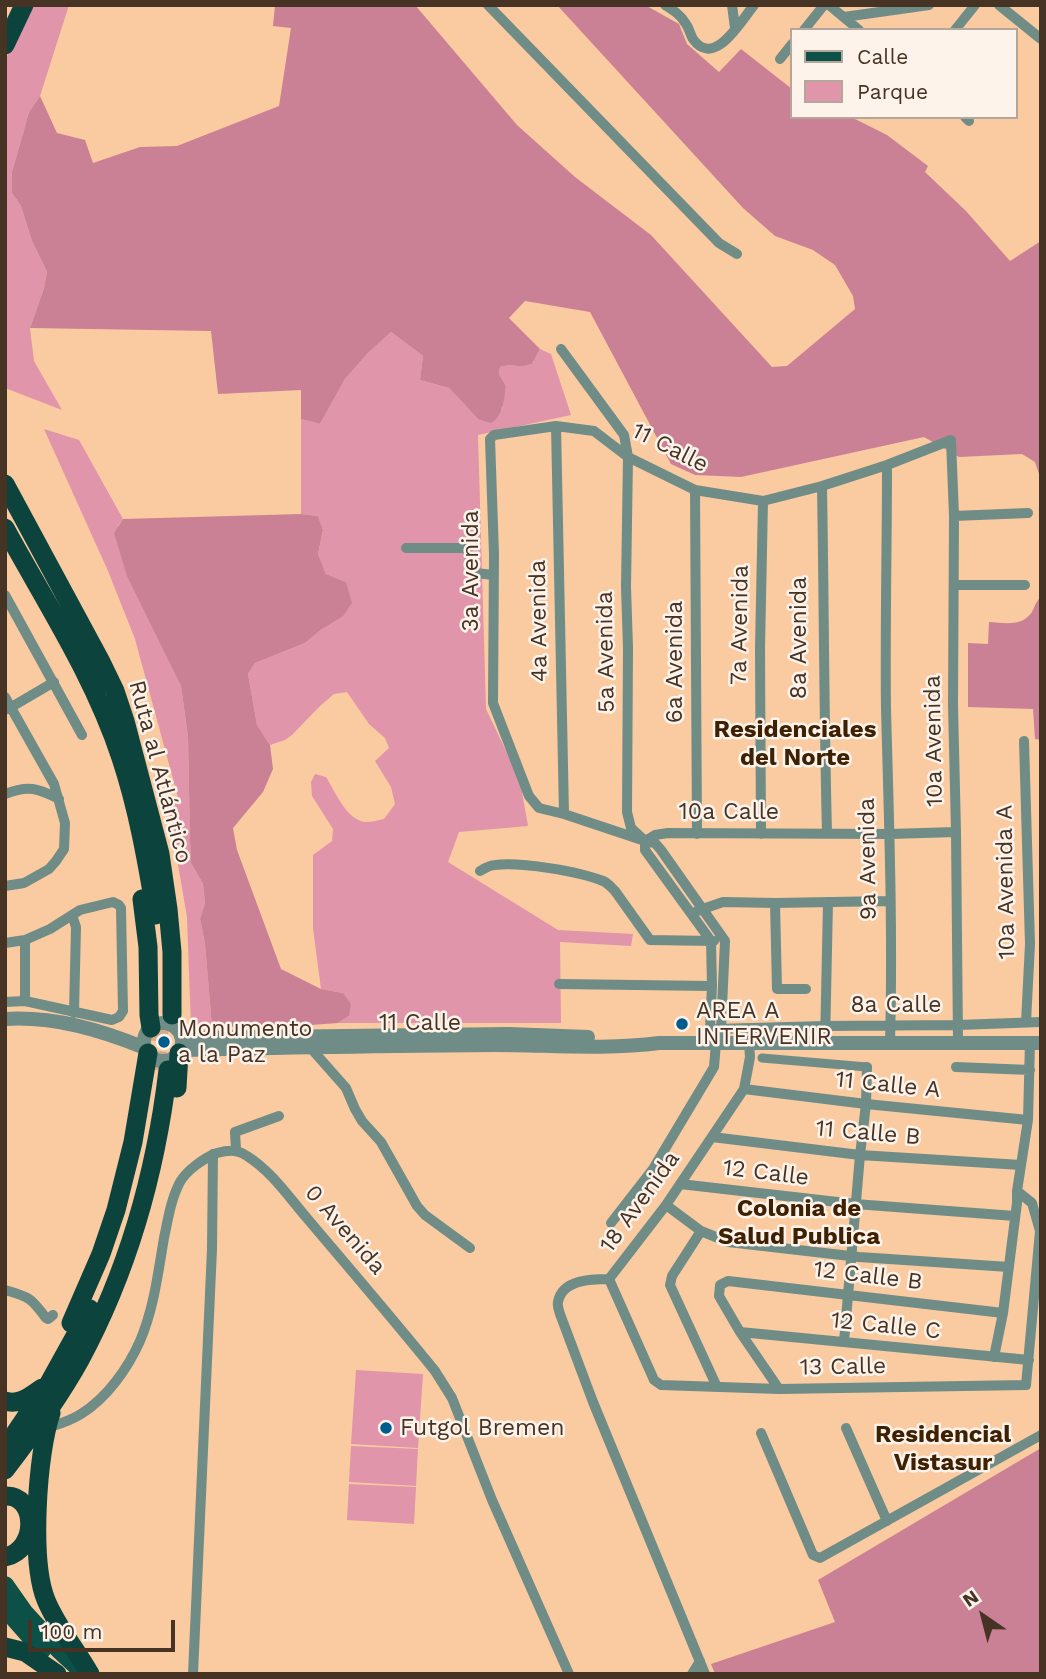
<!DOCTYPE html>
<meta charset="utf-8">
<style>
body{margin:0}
#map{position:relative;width:1046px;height:1679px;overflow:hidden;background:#facaa1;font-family:"Work Sans",sans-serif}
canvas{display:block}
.frame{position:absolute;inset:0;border:7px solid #463323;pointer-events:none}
.legend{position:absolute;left:790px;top:28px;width:228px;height:91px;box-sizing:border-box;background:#fdf3eb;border:2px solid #b4a69b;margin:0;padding:9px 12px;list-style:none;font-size:21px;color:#463323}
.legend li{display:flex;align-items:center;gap:14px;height:35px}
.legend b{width:35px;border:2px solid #b4a69b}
.north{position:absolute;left:948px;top:1581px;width:70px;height:70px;-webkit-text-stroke:5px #fdf3eb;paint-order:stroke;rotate:325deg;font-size:19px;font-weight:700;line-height:28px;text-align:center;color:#463323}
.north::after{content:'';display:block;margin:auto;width:24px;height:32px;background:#463323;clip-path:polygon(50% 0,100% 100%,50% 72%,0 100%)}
.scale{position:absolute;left:28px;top:1620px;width:147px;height:32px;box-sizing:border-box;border:4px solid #463323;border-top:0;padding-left:9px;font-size:21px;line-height:24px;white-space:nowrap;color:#463323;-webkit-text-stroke:5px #fdf3eb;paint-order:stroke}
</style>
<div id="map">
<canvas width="1046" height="1679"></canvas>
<div class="frame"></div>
<ul class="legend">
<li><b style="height:9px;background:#0c5047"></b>Calle</li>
<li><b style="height:19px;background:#e095aa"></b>Parque</li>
</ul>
<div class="north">N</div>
<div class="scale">100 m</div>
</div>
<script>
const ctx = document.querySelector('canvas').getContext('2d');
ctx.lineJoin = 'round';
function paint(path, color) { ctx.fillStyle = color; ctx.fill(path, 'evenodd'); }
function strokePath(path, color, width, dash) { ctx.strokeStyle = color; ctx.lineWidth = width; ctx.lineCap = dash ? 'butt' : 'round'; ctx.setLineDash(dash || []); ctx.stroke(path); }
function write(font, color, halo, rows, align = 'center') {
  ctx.font = font + ' "Work Sans",sans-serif'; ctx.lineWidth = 5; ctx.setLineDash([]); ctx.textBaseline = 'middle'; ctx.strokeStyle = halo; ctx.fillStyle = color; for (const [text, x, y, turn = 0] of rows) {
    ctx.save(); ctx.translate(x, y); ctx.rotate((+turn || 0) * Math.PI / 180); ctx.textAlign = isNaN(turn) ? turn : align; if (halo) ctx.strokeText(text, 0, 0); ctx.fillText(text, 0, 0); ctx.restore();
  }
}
const green = new Path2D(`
 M32,5H69L40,96L29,112L12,172V193L21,206L32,241L47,272L44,288L30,328L34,361L62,410L5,388V61Z
 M391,332L423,356L420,380L449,388L478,419L502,410L506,386L499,374L500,367C514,363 517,369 532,364L540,349L551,354L571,415L478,435L486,709L520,780L528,826L459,832L448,862L558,930L633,934L631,946L560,942L561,1023H338L349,1016L343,993L321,989L313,928V855L332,841L333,829L312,796L311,782L315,774L326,777C335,791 347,822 367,822C372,822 378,820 384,819L395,804L391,787L375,761L389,748L385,738L369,724L347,692L334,694L320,706L292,735L285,740L270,745L257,725L248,674L255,663L305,643L322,629L346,582L326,574L318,554L323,530L318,516L301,514V419L320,424L345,379L368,353Z
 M44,429L79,440L123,519L118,526L164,649L181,686L188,737L190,841L191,863L203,884L205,903L200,919L205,944L212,1027H191L187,917L168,806L179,801L135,639L108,571Z
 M356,1370L423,1374L418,1448L351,1444Z
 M351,1446L418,1449L416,1486L349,1482Z
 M349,1484L416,1487L414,1524L347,1520Z`);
const forest = new Path2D(`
 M275,5H415L517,125L575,177L651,235L772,367L787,366L855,309L853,296L835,265L813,250L775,236L743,208L557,5H645L679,24L687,44L719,72L741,49L792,89V117L853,118L887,135L928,166L925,172L966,211L1010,261L1041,241V480L1035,462L1022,454L959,457L924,437L741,477L695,475L671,464L590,312L525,301L509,318L540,349L532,364C517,369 514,363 500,367L499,374L506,386C504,399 504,415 491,423L478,419L449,388L420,380L423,356L391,332L368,353L345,379L320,424L301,419V390L218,394L211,331L30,328L44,288L47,272L32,241L21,206L12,193V172L29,112L40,96L57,133L85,140L93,163L140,147L177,146L279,106L291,28L273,26Z
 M301,514L318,516L323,530L318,554L326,574L346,582L352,603L343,616L322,629L305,643L255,663L248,674L257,725L270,745L273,769L263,792L233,828L237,850L281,969L321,989L343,993L351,1004L349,1016L338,1023L311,1025L212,1027L205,944L200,919L205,903L203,884L191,863L190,841L188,737L181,686L127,576L114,533L123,519Z
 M1041,597V740L1035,739L1033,709L968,707V643L988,644L989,622C1005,623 1022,627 1032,612C1035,606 1036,601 1041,597Z
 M1041,1448V1674H715L711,1664L835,1622L818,1580Z`);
const trunkTunnel = new Path2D(`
 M156,1070L160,1014`);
const pedestrian = new Path2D(`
 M762,1058L867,1067`);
const minor = new Path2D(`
 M488,5L719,243L737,254
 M665,5C673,10 681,15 686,24C689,28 690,34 693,39C714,69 741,21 754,5
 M732,5L735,28
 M829,5L859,30
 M999,5L1041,39
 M844,17L929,5
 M804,30L824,5
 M955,30L975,5
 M780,59L792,44
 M965,117L969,121
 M561,349L624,435L628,457L626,587L628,648L627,812L631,828L645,841V850L711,941L712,986L710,1029L716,1043
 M556,426L564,814
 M887,465C887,546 885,628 886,709C889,820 893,931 890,1043
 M822,486C824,602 824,717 827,833
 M695,490L697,834
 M954,516L1028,513
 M406,548H466L476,573L493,575
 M954,585H1025
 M5,595L82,735
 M5,697L54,784L65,823L64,849L56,861L49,869L24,883L5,886
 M8,709L54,682
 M1024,741L1030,944L1026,1022
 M5,794C28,785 38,788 59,799
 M761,834L760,648L763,501
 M645,841L655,835L668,833L890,834L956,832
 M480,871C485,868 490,865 495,865C521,862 578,871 603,881C608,883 611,887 615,891L650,940L714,941
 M775,903L777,989H806
 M697,911L723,902L775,903L889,901
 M72,915L76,927L74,1013
 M5,943L25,940L50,929L80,910L113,902L119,905L121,908L123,1011L119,1017L112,1020L25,1001L5,1002
 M559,984L712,986
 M25,1001V940
 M715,1029L825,1026L958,1025L1041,1022
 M825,1044L828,902
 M308,1045L346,1088L355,1109L362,1121L381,1142L417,1206L425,1215L470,1248
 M956,1067L1030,1070
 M744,1089L866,1104L1028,1120
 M712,1137L860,1155L1021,1165
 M236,1150L235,1132L279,1116
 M680,1184L855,1204L1015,1216
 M666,1205L701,1231L728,1242L859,1257L1009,1267
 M611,1223L653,1169L714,1067L716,1043L721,1029L725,941L661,850L655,843L645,841L564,814L539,808L529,796L493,703L494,554L490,439L494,435L556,426L594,431L628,457L695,490L763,501L822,486L887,465L951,440L954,516L953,705L956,832L958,1042
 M701,1231L672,1276L670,1285L717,1387
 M609,1279L654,1380L661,1385L779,1389L1026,1385L1040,1231L1032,1203L1017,1191
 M609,1279C593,1279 562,1279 558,1302C557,1306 559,1310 560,1314L593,1402L705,1674
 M609,1279L666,1205L744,1089L750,1057L749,1043
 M5,1290C30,1297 31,1298 46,1318L48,1319L53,1315
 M740,1332L1029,1360
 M844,1342L860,1155L866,1104L867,1067
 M994,1357L1003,1313L1017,1203V1191L1028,1120L1030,1042
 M779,1389L740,1332L719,1296L720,1285L728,1281L1003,1313
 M47,1428C59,1424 70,1421 81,1414C107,1398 128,1368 140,1341C154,1308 158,1273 164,1238C168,1219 171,1199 180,1182C187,1170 204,1158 217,1153C228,1150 237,1149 247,1156C271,1171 288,1196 306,1217C349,1268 393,1319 435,1371L452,1398L492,1500L569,1674
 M846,1428L887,1521
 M761,1433L813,1555L820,1558L1041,1435
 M193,1674L212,1249L213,1154
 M692,1674L700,1661`);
const tertiary = new Path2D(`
 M5,1019C54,1016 101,1030 145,1048
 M144 1042a19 19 0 1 1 38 0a19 19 0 1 1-38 0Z
 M182,1038L509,1034L588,1037
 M181,1050C285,1047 390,1046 495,1045C549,1045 605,1050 659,1043H1041`);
const primary = new Path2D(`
 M5,1585L24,1612L59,1650L85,1674
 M5,1608L42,1650`);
const trunk = new Path2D(`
 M5,45L24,5
 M5,484L100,660L115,691L125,721L160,854L168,909L172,952V1015
 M5,528C46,603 94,676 121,758C138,809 147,862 156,915
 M142,899L148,947L149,1015L151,1028
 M177,1088L179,1053
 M71,1323L101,1254L116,1210L133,1142L148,1053
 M5,1401C20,1406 31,1395 42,1388
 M51,1413C37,1453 30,1561 46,1600C57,1627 76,1649 90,1674
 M5,1448L49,1383L90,1309
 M5,1470C32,1435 59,1398 80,1360C129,1269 156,1171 168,1070
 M5,1496C37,1494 39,1550 5,1557
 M5,1647L25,1652L57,1674`);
const markers = [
 [682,1024,7,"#005c8d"],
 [164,1042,7,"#005c8d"],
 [386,1428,7,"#005c8d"]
];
const streetNames = [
 ["11 Calle",670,448,27],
 ["3a Avenida",471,571,-90],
 ["4a Avenida",539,621,-91],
 ["7a Avenida",740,625,-89],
 ["8a Avenida",799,638,-90],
 ["5a Avenida",606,652,-91],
 ["6a Avenida",675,662,-90],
 ["10a Avenida",934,741,-91],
 ["Ruta al Atlántico",160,772,75],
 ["10a Calle",729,812],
 ["9a Avenida",868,859,-91],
 ["10a Avenida A",1006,882,-91],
 ["8a Calle",896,1005],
 ["11 Calle",420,1023],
 ["11 Calle A",888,1085,6],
 ["11 Calle B",868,1133,5],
 ["12 Calle",766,1173,7],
 ["18 Avenida",640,1202,-54],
 ["0 Avenida",345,1230,49],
 ["12 Calle B",868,1276,7],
 ["12 Calle C",886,1326,6],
 ["13 Calle",843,1367,-1]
];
const poiNames = [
 ["AREA A",696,1011],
 ["INTERVENIR",696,1037],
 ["Monumento",178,1029],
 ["a la Paz",178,1055],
 ["Futgol Bremen",400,1428]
];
const neighbourhoodNames = [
 ["Residenciales",795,730],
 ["del Norte",795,758],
 ["Colonia de",799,1209],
 ["Salud Publica",799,1237],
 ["Residencial",943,1435],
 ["Vistasur",943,1463]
];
paint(green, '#e095aa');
paint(forest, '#cb8195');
strokePath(trunkTunnel, '#d6ac88', 19, [19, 10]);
strokePath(pedestrian, '#6f8c86', 9);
strokePath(minor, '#6f8c86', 10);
strokePath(tertiary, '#6f8c86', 14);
strokePath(primary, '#0c5047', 18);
strokePath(trunk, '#0c433c', 19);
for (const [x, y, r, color] of markers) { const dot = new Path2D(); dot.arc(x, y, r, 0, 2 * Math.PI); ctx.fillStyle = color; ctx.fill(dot); strokePath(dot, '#fdf3eb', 2.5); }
write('23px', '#463323', '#fdf3eb', streetNames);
write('23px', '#463323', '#fdf3eb', poiNames, 'left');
write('bold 24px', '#3e2103', '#fdf3eb', neighbourhoodNames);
</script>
